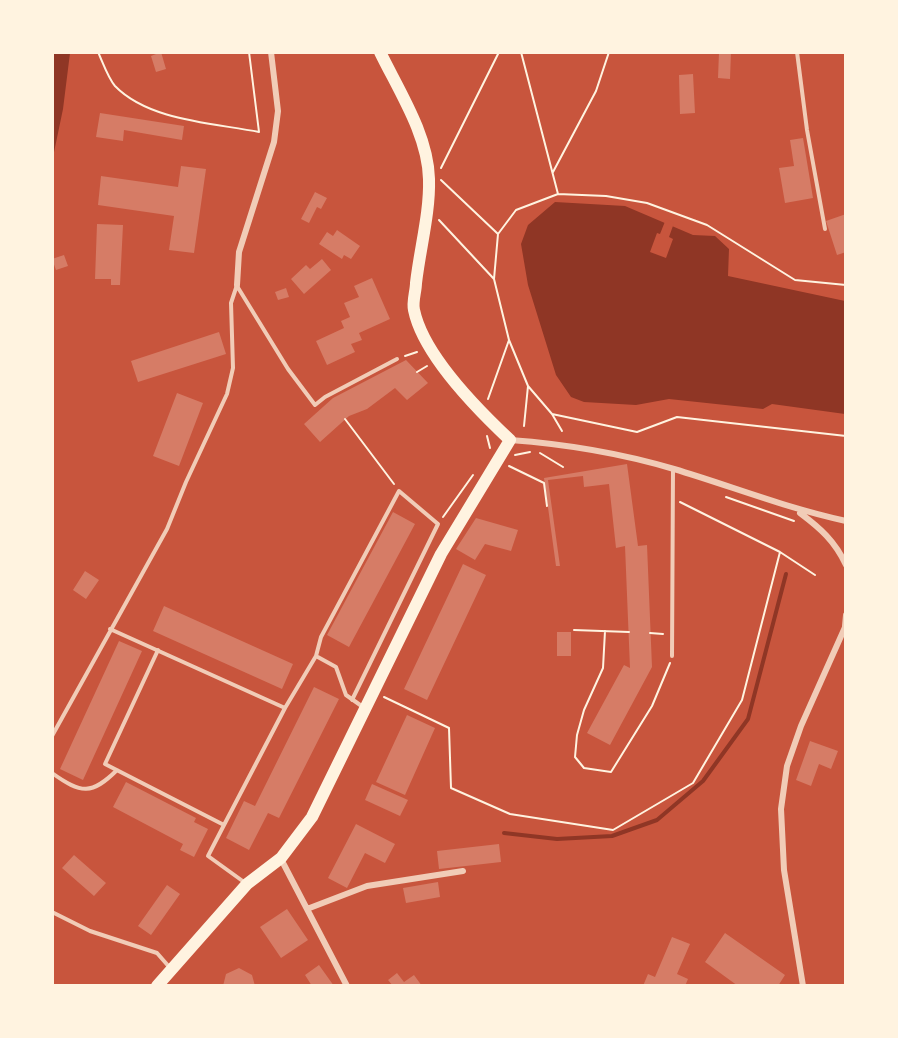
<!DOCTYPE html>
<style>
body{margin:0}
#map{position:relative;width:898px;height:1038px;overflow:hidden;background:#c8553d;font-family:"Fira Sans",sans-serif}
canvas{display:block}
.frame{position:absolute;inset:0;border:54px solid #fff3e0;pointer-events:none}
</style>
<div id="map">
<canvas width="898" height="1038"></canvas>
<div class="frame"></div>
</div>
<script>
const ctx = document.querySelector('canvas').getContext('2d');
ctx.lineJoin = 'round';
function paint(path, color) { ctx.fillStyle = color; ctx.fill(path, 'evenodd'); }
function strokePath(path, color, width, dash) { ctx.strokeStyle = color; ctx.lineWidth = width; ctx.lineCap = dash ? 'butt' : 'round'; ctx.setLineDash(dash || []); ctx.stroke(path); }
const water = new Path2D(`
 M53,52L70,53L63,109L53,157Z
 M555,202L625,206L693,235L715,236L729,249L728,276L845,301V414L772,404L763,409L669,399L636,405L584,402L571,397L556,375L528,285L521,244L528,225Z`);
const pier = new Path2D(`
 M666,219L674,223L669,237L673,239L666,258L650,252L657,233L660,234Z`);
const stream = new Path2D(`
 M504,833L557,839L612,836L657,820L703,781L748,719L786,574`);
const building = new Path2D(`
 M161,52L166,69L156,72L151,56Z
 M719,52H731L730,79L718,78Z
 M693,74L695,113L680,114L679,75Z
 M100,113L184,126L182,140L124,130L123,141L96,137Z
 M803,138L813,198L785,203L779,168L794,166L790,140Z
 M181,166L206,169L194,253L169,250L174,216L98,205L101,176L178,187Z
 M315,192L327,198L321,209L317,207L309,223L301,219Z
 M846,214V252L837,255L826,221Z
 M97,224L123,225L120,285H111V279H95Z
 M337,230L360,246L351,259L344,255L342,259L319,244L327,232L333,236Z
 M64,255L68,266L56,270L52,259Z
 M322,259L331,270L304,294L291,279L306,265L310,269Z
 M372,278L390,319L359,333L362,340L351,344L355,352L327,365L316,341L344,328L341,321L350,317L344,303L359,297L354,286Z
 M286,288L289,297L278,300L275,292Z
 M219,332L226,354L138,382L131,361Z
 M406,360L428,383L407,400L395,388L367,409L349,416L320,442L304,424L333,398Z
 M177,393L203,403L179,466L153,456Z
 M627,464L638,546L647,545L652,667L610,745L587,733L624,665L630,668L625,546L616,548L609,484L584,487L583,476L548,480L560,566H556L544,478Z
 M393,512L415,524L349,647L327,635Z
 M476,518L518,530L511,551L485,544L475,560L456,549Z
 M463,564L486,575L427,700L404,689Z
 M85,571L99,580L86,599L73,590Z
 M164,606L293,664L282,689L153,631Z
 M557,632H571V656H557Z
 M119,641L142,651L83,780L60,769Z
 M314,687L339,699L279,818L268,813L249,850L226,838L244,801L255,806Z
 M407,715L435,728L405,795L376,782Z
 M810,741L838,751L831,769L819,764L811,786L796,780Z
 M126,782L196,818L194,822L208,829L194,857L180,850L183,844L113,807Z
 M372,784L408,800L400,816L365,800Z
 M356,824L395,844L385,863L365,853L347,888L328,878Z
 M499,844L501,862L439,869L437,851Z
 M74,855L106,883L94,896L62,868Z
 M438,882L440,897L406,903L403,888Z
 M167,885L180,894L151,935L138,926Z
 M287,909L308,940L281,958L260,927Z
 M725,933L785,975L778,986H738L705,962Z
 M672,937L690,944L677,974L688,979L685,986H643L648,974L655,977Z
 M319,965L334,986H312L305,975Z
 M239,968L252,975L255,986H223L226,974Z
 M397,973L404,982L414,975L422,986H393L388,980Z`);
const path = new Path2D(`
 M98,52C103,63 108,78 115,86C149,121 214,123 259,132L249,52
 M521,52L558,194
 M441,168L499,52
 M553,172L596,91L609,52
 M441,180L498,234
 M439,220L494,279
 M405,356L417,352
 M417,372L427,366
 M528,386L552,414L637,432L677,417L846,436
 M488,399L509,340
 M552,414L562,431
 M345,419L394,484
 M524,426L528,386L509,340L494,279L498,234L516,210L558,194L606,196L647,203L707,225L795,280L846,285
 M487,436L490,448
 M540,453L563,467
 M515,455L530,452
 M509,466L544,483L547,506
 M726,497L794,521
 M680,502L780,552L815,575
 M443,517L473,475
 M574,630L629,632
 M605,631L603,668L584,710L577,735L575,757L584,768L611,772L652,706L670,663
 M650,633L663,634
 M384,697L449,728L451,788L510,814L613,830L693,783L742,700L780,552`);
const service = new Path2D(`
 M797,52L807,130L825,229
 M237,286L288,369L315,405L325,397L397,359
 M110,629L285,708L316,656L336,667L346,695L363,707
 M158,650L105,764L224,825L285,708
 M316,656L321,637L399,491L438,524L352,700
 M672,656L673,469
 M52,736L167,529L186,482L227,394L233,368L231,303L237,285
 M52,773C81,794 92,795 117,770
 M224,825L208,856L244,882
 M52,912L90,931L157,953L171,969`);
const minor = new Path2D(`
 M237,285L239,252L274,142L278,111L271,52
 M510,440C565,444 620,453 674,469C731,486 786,508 846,521
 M800,513C820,528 835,541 846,565
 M845,626L846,615
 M281,859L347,986
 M307,909L367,886L463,871
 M803,986L784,870L781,809L787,766L801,726L846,625`);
const primary = new Path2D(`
 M157,986L247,884L281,858L312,817L441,554L510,440C478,410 423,354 414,310C412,302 416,291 416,283C420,248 430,213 429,179C428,135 399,91 380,52`);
paint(water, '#8f3625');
paint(pier, '#c8553d');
strokePath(stream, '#8f3625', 4);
paint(building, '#d67c66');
strokePath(path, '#fff3e0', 2);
strokePath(service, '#f1ccb7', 4);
strokePath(minor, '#f1ccb7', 6);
strokePath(primary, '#fff3e0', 12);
</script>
